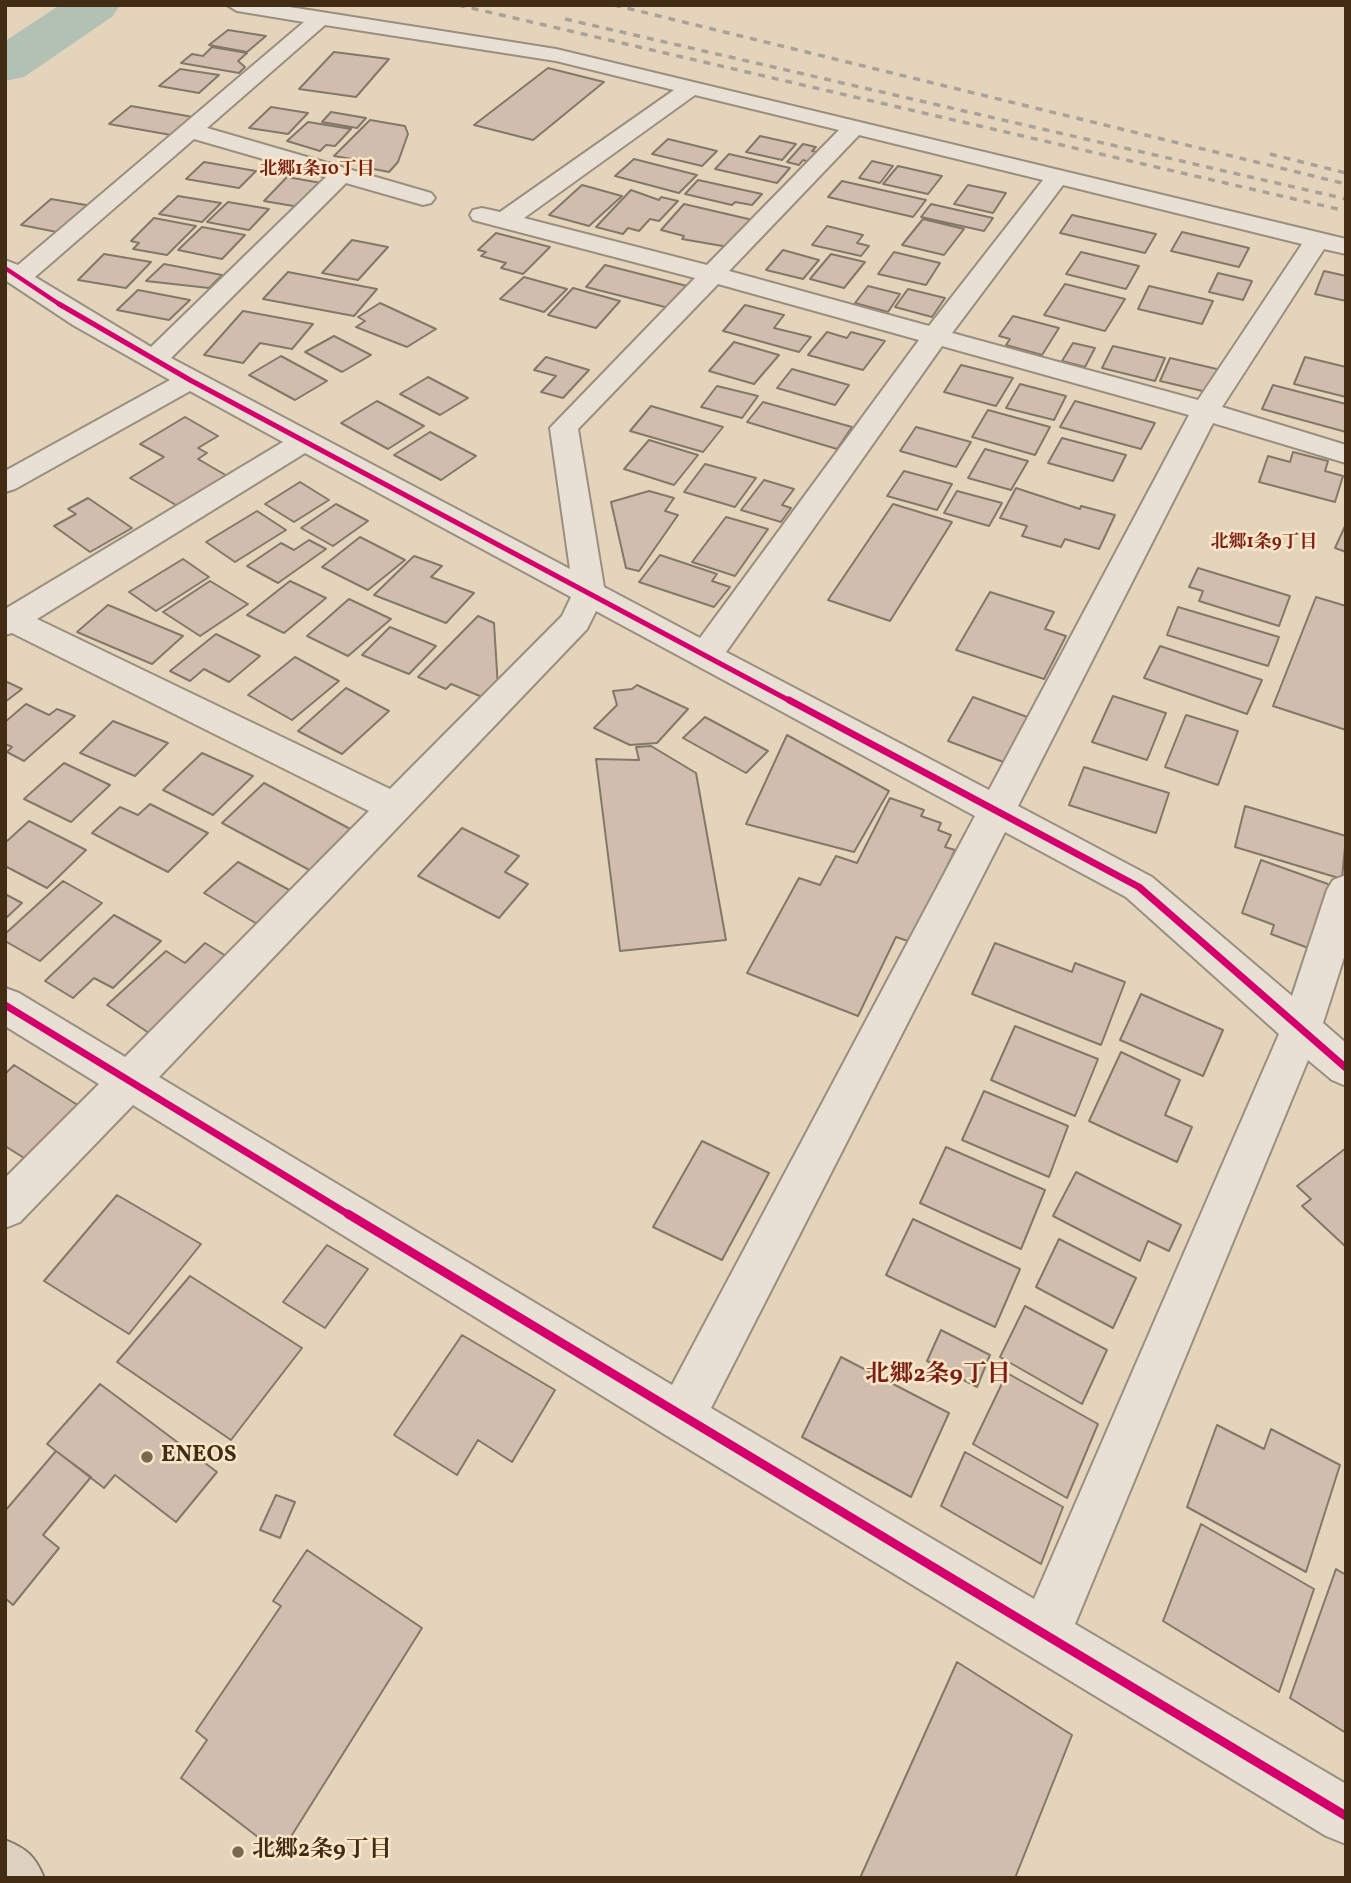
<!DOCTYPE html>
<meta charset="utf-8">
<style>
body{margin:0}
#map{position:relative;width:1351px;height:1883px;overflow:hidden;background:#e4d4bc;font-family:Vollkorn,serif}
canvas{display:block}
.frame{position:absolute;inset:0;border:7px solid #432c14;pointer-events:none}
</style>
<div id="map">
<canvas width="1351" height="1883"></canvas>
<div class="frame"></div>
</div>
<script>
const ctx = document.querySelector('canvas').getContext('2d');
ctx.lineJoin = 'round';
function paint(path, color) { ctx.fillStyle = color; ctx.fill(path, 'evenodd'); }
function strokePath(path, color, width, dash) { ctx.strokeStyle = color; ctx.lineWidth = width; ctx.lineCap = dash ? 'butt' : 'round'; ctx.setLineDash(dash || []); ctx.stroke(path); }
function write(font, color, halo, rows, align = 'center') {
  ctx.font = font + ' Vollkorn,"Noto Serif JP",serif'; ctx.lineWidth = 5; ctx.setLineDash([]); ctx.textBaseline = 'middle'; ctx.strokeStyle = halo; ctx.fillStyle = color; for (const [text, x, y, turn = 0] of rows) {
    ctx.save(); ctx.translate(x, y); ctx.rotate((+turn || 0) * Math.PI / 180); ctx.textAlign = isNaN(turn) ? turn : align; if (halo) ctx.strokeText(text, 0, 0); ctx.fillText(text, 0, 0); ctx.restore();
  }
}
const river = new Path2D(`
 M60,5H120L113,16L24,77L5,81V41Z`);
const building = new Path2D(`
 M228,30L266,36L247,52L209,45Z
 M212,47L247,53L238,61L245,67L239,73L181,63L192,54L203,56Z
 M334,52L389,59L356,97L299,89Z
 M548,68L604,82L533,140L474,125Z
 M180,69L219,75L199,93L159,86Z
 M131,106L193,117L171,135L109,124Z
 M271,107L308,113L288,134L249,128Z
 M331,112L366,118L357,128L322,122Z
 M370,120L405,126L408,134L398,162L389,172L358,166L363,161L334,156Z
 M308,122L351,129L335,146L326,145L320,151L287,141Z
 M760,136L796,144L782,160L746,152Z
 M668,139L717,151L702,166L652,154Z
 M803,144L816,147L812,151L821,153L813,163L803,160L799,165L787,162Z
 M729,154L790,168L777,183L715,169Z
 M634,159L697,175L679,193L615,176Z
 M872,161L893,166L880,183L859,178Z
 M204,162L256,171L239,188L186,179Z
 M898,166L942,176L928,194L883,184Z
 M287,177L327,184L305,208L264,201Z
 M698,180L762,194L752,205L735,202L732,205L685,194Z
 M842,181L926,200L913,217L828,197Z
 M582,185L622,196L589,226L549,215Z
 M968,185L1006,193L993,213L954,204Z
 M631,190L659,200L661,197L678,201L659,221L650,219L639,231L628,228L623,234L596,227Z
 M178,196L221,203L202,222L159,214Z
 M51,199L92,206L62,233L21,225Z
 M228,202L269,209L249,230L207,222Z
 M684,204L757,221L734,248L682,239L684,236L661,230Z
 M931,204L993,218L984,231L921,217Z
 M1072,215L1156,234L1145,253L1060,233Z
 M154,218L196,226L167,255L133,249L139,243L131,241Z
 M923,219L964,229L944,255L902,245Z
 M827,226L863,235L857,243L869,246L861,256L812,245Z
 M202,227L245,235L222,259L178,250Z
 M1182,232L1249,248L1239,267L1171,251Z
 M496,233L550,247L523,274L501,268L506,263L481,256L486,252L478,250Z
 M352,240L388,247L358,280L322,273Z
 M783,250L819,260L803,279L766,270Z
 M894,252L940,263L926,285L878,274Z
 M1081,252L1139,266L1126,289L1066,274Z
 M104,254L151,262L126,288L78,280Z
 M831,254L865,262L844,288L810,279Z
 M164,264L222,275L209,288L146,281Z
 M605,265L687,286L669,308L586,287Z
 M1324,271L1346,276V301L1315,294Z
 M288,272L377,289L354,316L263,299Z
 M1218,273L1252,281L1243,300L1209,292Z
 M524,277L567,289L544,312L500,299Z
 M1065,284L1125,299L1105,331L1044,315Z
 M868,286L900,294L888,312L855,303Z
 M1149,286L1213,301L1202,324L1138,309Z
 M573,288L620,301L596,328L548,315Z
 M908,289L945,298L932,317L895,307Z
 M138,290L190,300L169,320L117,310Z
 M380,303L436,329L407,347L356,327L365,321L358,317Z
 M745,305L784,315L774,328L811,337L799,352L723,331Z
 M243,311L313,324L292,349L260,343L243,363L204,355Z
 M1013,316L1059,328L1042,355L1006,345L1010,339L999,336Z
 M827,332L847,338L851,332L885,341L863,370L808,355Z
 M334,336L371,355L342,372L305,352Z
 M734,342L779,355L754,384L709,371Z
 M1073,343L1095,348L1085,367L1062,361Z
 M1113,346L1165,358L1155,381L1102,368Z
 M281,356L327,381L295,400L249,375Z
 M546,357L589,370L563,398L541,392L556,376L534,370Z
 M1305,357L1346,367V397L1294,384Z
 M1170,358L1221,370L1211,393L1160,381Z
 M961,365L1013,378L996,406L944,392Z
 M792,369L849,385L835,405L777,388Z
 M428,377L468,398L440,415L400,394Z
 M1020,384L1066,396L1054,420L1006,408Z
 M1273,385L1346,404V432L1262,409Z
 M717,386L758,396L742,418L701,407Z
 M377,401L424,426L388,449L341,423Z
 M1075,401L1155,423L1141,449L1060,427Z
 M763,402L852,427L837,449L747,422Z
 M651,406L723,427L703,452L630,431Z
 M988,410L1050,427L1035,455L972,437Z
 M185,417L218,436L198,448L207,453L198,459L229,477L181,508L130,478L164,457L140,444Z
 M916,427L971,442L956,467L900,451Z
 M430,432L476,456L441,480L394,455Z
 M1062,438L1126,455L1113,481L1048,463Z
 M649,440L698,455L674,485L624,469Z
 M985,449L1028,461L1011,490L968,478Z
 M1293,452L1328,461L1325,471L1343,476L1335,502L1259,482L1268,456L1290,462Z
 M705,464L756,478L735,507L684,492Z
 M904,471L952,484L937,510L887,496Z
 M764,480L794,489L782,505L791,508L781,522L741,510Z
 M300,482L329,500L294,522L265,504Z
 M1016,488L1080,509L1081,506L1115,515L1099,549L1065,539L1061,547L1022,536L1027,526L1000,518Z
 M649,491L674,498L665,511L678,515L639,571L626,568L611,502Z
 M957,491L1002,503L989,526L944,513Z
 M88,498L132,528L90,552L54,526L76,514L68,509Z
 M336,504L368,521L333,546L301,528Z
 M893,504L952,522L890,621L828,600Z
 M257,511L286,530L235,562L206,542Z
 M726,517L768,529L735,576L692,562Z
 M1346,524V552L1335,548Z
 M360,537L405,560L368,590L322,567Z
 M309,540L326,549L278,583L247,566L281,543L294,550Z
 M660,555L717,574L712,581L730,587L714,607L639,582Z
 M414,556L442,566L431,577L474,593L446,623L374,595Z
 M183,559L209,577L156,611L129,592Z
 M1198,568L1290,596L1279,626L1199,601L1203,591L1189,587Z
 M210,581L248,604L200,636L163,612Z
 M290,581L326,598L284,633L247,615Z
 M990,592L1054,612L1045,629L1066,636L1044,679L956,650Z
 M1316,597L1346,606V730L1273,706Z
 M349,599L391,619L348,656L307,636Z
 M108,605L183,636L152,664L77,632Z
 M1178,607L1279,637L1268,666L1167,635Z
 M478,616L494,623L498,688L487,699L451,684L446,689L418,677Z
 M390,627L436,646L409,674L362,655Z
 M216,634L260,656L229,682L204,669L190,681L170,671Z
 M1160,646L1262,680L1247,714L1144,678Z
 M295,657L339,681L292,720L248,695Z
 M5,681L22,689L5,702Z
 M637,685L688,709L657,743L630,745L594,728L617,705L613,691L632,689Z
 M346,688L389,711L342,754L298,731Z
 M1113,696L1166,713L1147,760L1092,742Z
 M973,697L1030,718L1006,763L948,741Z
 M26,704L49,715L57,709L75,716L24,761L7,752L12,747L5,744V722Z
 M1186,715L1238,731L1218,785L1165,767Z
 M705,717L768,751L746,773L683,738Z
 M113,721L168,743L135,776L80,753Z
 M787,735L889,791L854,852L746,824Z
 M651,746L696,773L726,940L620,951L596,759L639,760L636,747Z
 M202,753L253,776L213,815L163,790Z
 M64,763L110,785L71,822L24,799Z
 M1084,767L1169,793L1156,833L1069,805Z
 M264,783L356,832L315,873L222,823Z
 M890,798L924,810L921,816L941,823L938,830L951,835L945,847L955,850L911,942L896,937L858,1016L747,973L799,878L820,885L836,856L857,863Z
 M150,804L208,833L168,872L92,833L120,807L138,815Z
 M1245,806L1346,836L1342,879L1235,847Z
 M29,821L86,850L47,888L5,866V843Z
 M462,828L519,856L505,872L528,884L499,918L418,876Z
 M1261,860L1339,888L1319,952L1271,934L1274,925L1242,913Z
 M238,862L293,892L259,925L204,893Z
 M63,881L102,903L40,961L5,941V934Z
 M5,894L22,903L5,919Z
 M114,915L161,941L113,988L94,978L73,998L45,981Z
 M205,943L231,959L152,1035L107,1005L166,951L185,963Z
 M995,943L1072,972L1075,963L1125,982L1101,1045L972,994Z
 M1141,994L1223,1030L1203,1076L1120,1040Z
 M1015,1026L1098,1059L1075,1116L991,1080Z
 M1121,1052L1180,1080L1165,1115L1192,1127L1177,1162L1089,1121Z
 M14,1065L84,1109L32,1163L5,1146V1074Z
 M984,1091L1068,1126L1049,1177L962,1140Z
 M702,1141L769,1173L722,1260L653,1227Z
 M946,1147L1045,1190L1021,1249L920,1203Z
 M1346,1148V1247L1302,1206L1311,1199L1297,1186Z
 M1076,1172L1181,1225L1169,1251L1148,1241L1140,1261L1053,1216Z
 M117,1195L201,1244L129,1334L44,1281Z
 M913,1219L1020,1269L995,1327L886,1275Z
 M1059,1239L1136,1278L1113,1328L1036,1287Z
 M327,1245L368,1269L325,1328L283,1302Z
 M190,1276L302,1348L231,1440L117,1362Z
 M1025,1306L1107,1350L1082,1404L1000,1357Z
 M941,1330L990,1355L977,1387L927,1361Z
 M462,1335L555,1390L512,1462L478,1440L457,1475L394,1435Z
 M841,1357L949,1413L911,1497L802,1437Z
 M1007,1373L1098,1424L1067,1498L973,1444Z
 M100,1384L217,1472L176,1522L115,1475L104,1488L47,1444Z
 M1217,1425L1264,1449L1271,1429L1340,1465L1306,1572L1187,1507Z
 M56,1451L91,1477L43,1535L59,1548L13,1605L5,1598V1511Z
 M965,1452L1063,1507L1041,1564L941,1506Z
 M276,1495L295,1502L280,1538L260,1530Z
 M1201,1524L1314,1589L1279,1692L1163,1621Z
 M307,1550L422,1628L280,1854L181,1778L207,1740L196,1731L281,1606L273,1601Z
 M1336,1569L1346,1575V1733L1290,1698Z
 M957,1662L1072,1735L1015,1878H860Z`);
const minor = new Path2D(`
 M227,5H277L556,49L1346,239V254L1324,249L1222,407L1346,445V463L1213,423L1018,806L1152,877L1292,996L1327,890L1333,880L1346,875V951L1323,1023L1346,1043V1086L1332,1080L1308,1060L1075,1624L1346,1784V1844L1326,1836L664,1434L133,1105L20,1222L5,1228V1178L99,1084L5,1026V988L19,993L125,1057L369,811L12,633L5,635V609L283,442L190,391L15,489L5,492V471L170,380L73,325L5,280V260L18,265L304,22L237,11ZM325,25L556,61L674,90L500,212L482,208L473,210L470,215L473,220L695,278L550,428L570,569L171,358L346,183L423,205L431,203L435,198L431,193L207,128ZM695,95L839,130L707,265L524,218ZM859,135L1043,180L929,326L729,271ZM194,139L326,177L151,347L35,277ZM1063,185L1302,244L1198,400L952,333ZM718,284L919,340L700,638L604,587L578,429ZM942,346L1189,415L989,790L726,652ZM305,453L571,597L562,616L390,789L37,619ZM596,611L975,816L672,1385L159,1077L587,629ZM1005,832L1126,897L1279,1034L1034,1599L711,1408Z`);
const major = new Path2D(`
 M5,1840C27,1849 35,1856 44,1878H5Z`);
const rail = new Path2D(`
 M458,5L1346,211
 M614,5L1346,184
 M565,19L1346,199
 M1270,154L1346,173`);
const cyclewayFar3 = new Path2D(`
 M5,268L62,306`);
const cyclewayFar2 = new Path2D(`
 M59,304L190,380L792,702`);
const cyclewayFar1 = new Path2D(`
 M789,700L1139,887L1346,1068
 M5,1005L351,1216`);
const cycleway = new Path2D(`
 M348,1214L1346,1816`);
const markers = [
 [147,1457,7,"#7b674f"],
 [238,1852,7,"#7b674f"]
];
const farNeighbourhoodnames = [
 ["北郷1条10丁目",317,171],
 ["北郷1条9丁目",1264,544]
];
const nearPoinames = [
 ["ENEOS",161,1457],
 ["北郷2条9丁目",252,1852]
];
const nearNeighbourhoodnames = [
 ["北郷2条9丁目",938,1377]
];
paint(river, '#b3c1b4');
paint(building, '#d1bdad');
strokePath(building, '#837868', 2);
strokePath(minor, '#9a8f7e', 4);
strokePath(major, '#837868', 4);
paint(minor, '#e8e0d4');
paint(major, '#dcd1bf');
strokePath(rail, '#aaa297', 3.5, [7, 7]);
strokePath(cyclewayFar3, '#d6006c', 4.5);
strokePath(cyclewayFar2, '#d6006c', 5);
strokePath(cyclewayFar1, '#d6006c', 7);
strokePath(cycleway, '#d6006c', 9);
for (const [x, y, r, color] of markers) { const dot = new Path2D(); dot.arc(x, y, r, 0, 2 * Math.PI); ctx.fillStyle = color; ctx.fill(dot); strokePath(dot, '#f9e6c8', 2.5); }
write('bold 18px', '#7a1f14', '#f9e6c8', farNeighbourhoodnames);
write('bold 23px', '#432c14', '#f9e6c8', nearPoinames, 'left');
write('bold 24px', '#7a1f14', '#f9e6c8', nearNeighbourhoodnames);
</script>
